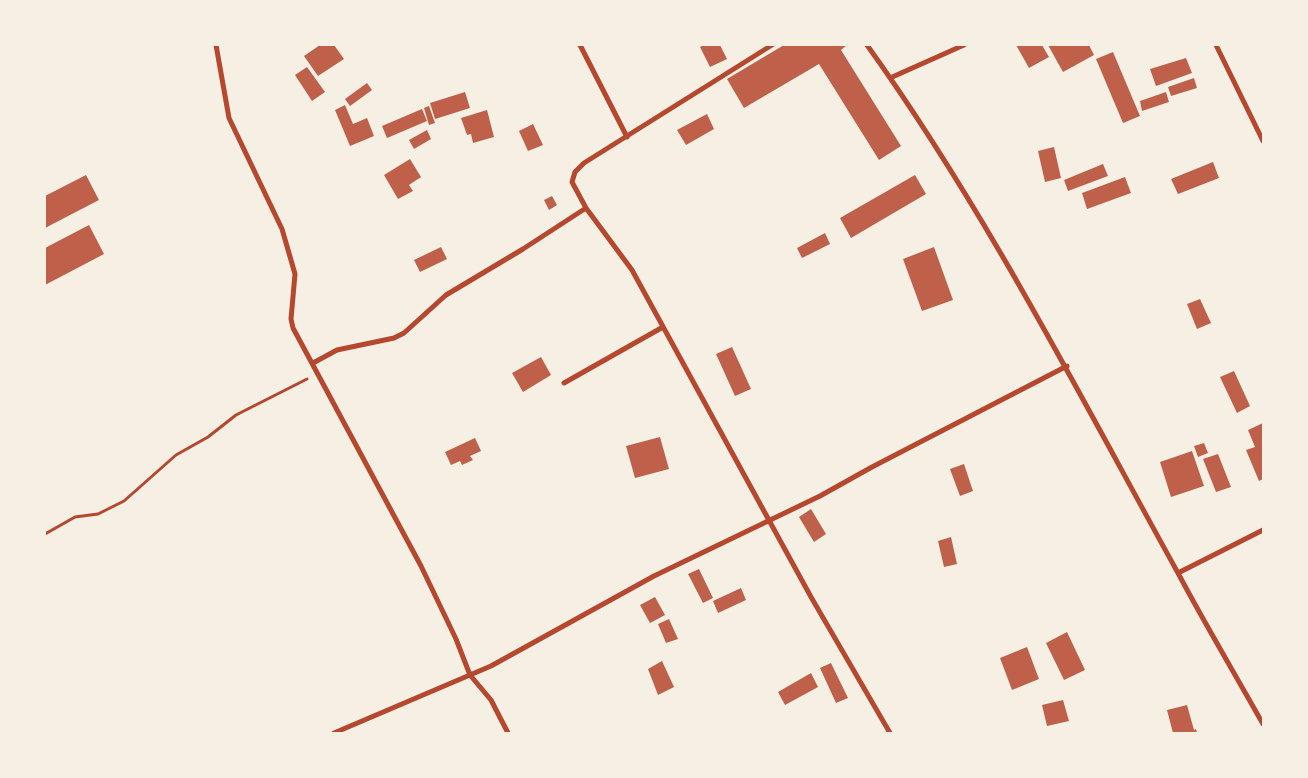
<!DOCTYPE html>
<style>
body{margin:0}
#map{position:relative;width:1308px;height:778px;overflow:hidden;background:#f6efe4;font-family:"Noto Sans",sans-serif}
canvas{display:block}
.frame{position:absolute;inset:0;border:46px solid #f6efe4;pointer-events:none}
</style>
<div id="map">
<canvas width="1308" height="778"></canvas>
<div class="frame"></div>
</div>
<script>
const ctx = document.querySelector('canvas').getContext('2d');
ctx.lineJoin = 'round';
function paint(path, color) { ctx.fillStyle = color; ctx.fill(path, 'evenodd'); }
function strokePath(path, color, width, dash) { ctx.strokeStyle = color; ctx.lineWidth = width; ctx.lineCap = dash ? 'butt' : 'round'; ctx.setLineDash(dash || []); ctx.stroke(path); }
const building = new Path2D(`
 M320,45H334L344,59L318,76L304,56Z
 M704,45H720L727,59L710,67L700,47Z
 M784,45H847L841,50L901,146L879,160L819,64L744,108L727,79Z
 M1016,45H1042L1049,57L1029,68Z
 M1048,45H1089L1094,55L1063,72Z
 M1113,52L1140,116L1123,123L1096,59Z
 M1186,58L1192,73L1156,86L1150,69Z
 M307,67L325,92L312,101L295,75Z
 M1194,78L1197,88L1171,96L1168,87Z
 M367,83L372,90L350,106L345,99Z
 M465,92L470,108L435,119L430,103Z
 M1166,92L1169,102L1142,111L1140,101Z
 M345,105L353,124L367,118L374,136L350,146L335,110Z
 M429,106L435,123L429,125L424,108Z
 M422,109L427,121L387,138L382,126Z
 M487,110L494,137L473,143L471,134L467,135L461,118Z
 M707,114L714,129L686,145L677,130Z
 M533,124L543,145L528,151L519,131Z
 M427,130L431,139L414,149L409,140Z
 M1054,147L1061,178L1045,182L1038,151Z
 M410,159L421,177L409,185L413,191L398,199L384,175Z
 M1213,162L1219,178L1178,194L1171,179Z
 M1103,164L1108,176L1068,191L1064,180Z
 M86,175L99,200L45,228V196Z
 M915,175L926,194L851,238L840,218Z
 M1125,177L1131,193L1087,209L1082,193Z
 M552,196L557,205L549,210L544,200Z
 M89,225L104,254L45,285V248Z
 M825,233L830,244L802,258L797,248Z
 M441,247L447,259L420,272L414,260Z
 M934,247L953,300L922,311L903,259Z
 M1200,299L1211,323L1197,329L1187,304Z
 M732,347L751,389L735,396L716,354Z
 M541,357L551,375L523,392L512,373Z
 M1234,371L1250,406L1237,413L1220,377Z
 M1263,423V479L1259,481L1246,450L1255,447L1248,430Z
 M660,437L669,469L635,478L626,446Z
 M475,438L481,451L470,456L473,460L462,465L460,461L451,465L445,452Z
 M1204,443L1208,453L1198,457L1194,446Z
 M1192,451L1204,486L1171,497L1160,462Z
 M1218,454L1231,487L1216,492L1203,459Z
 M964,464L973,491L960,496L950,469Z
 M811,509L826,534L814,542L799,517Z
 M951,537L957,564L944,567L938,541Z
 M699,569L713,598L703,603L688,574Z
 M741,588L746,600L718,613L713,601Z
 M655,597L665,615L650,623L640,605Z
 M669,619L678,639L666,643L658,624Z
 M1067,632L1085,670L1064,680L1046,643Z
 M1027,647L1039,679L1012,690L1000,658Z
 M662,661L674,687L658,695L648,669Z
 M831,663L848,698L836,703L820,668Z
 M811,673L818,687L785,705L778,692Z
 M1063,700L1069,721L1047,726L1042,705Z
 M1187,705L1194,730L1196,729L1197,733H1173L1167,710Z`);
const path = new Path2D(`
 M45,534L75,517L98,514L124,501L176,455L208,437L236,415L307,379`);
const minor = new Path2D(`
 M216,45L229,118L282,229L295,274L291,319L293,328L421,566L456,639L470,675L491,700L508,733
 M580,45L627,137
 M772,45L584,163L575,172L572,182L586,208L632,270L811,597L890,733
 M867,45C986,211 1079,394 1178,573C1205,624 1235,674 1263,724
 M1216,45L1263,141
 M890,78L964,45
 M313,363L337,350L394,338L404,333L446,295L523,249L586,208
 M564,383L663,327
 M1178,573L1263,530
 M334,733L491,666L654,576L820,496L872,467L1067,366`);
paint(building, '#bf614a');
strokePath(path, '#b5482f', 3);
strokePath(minor, '#b5482f', 5);
</script>
